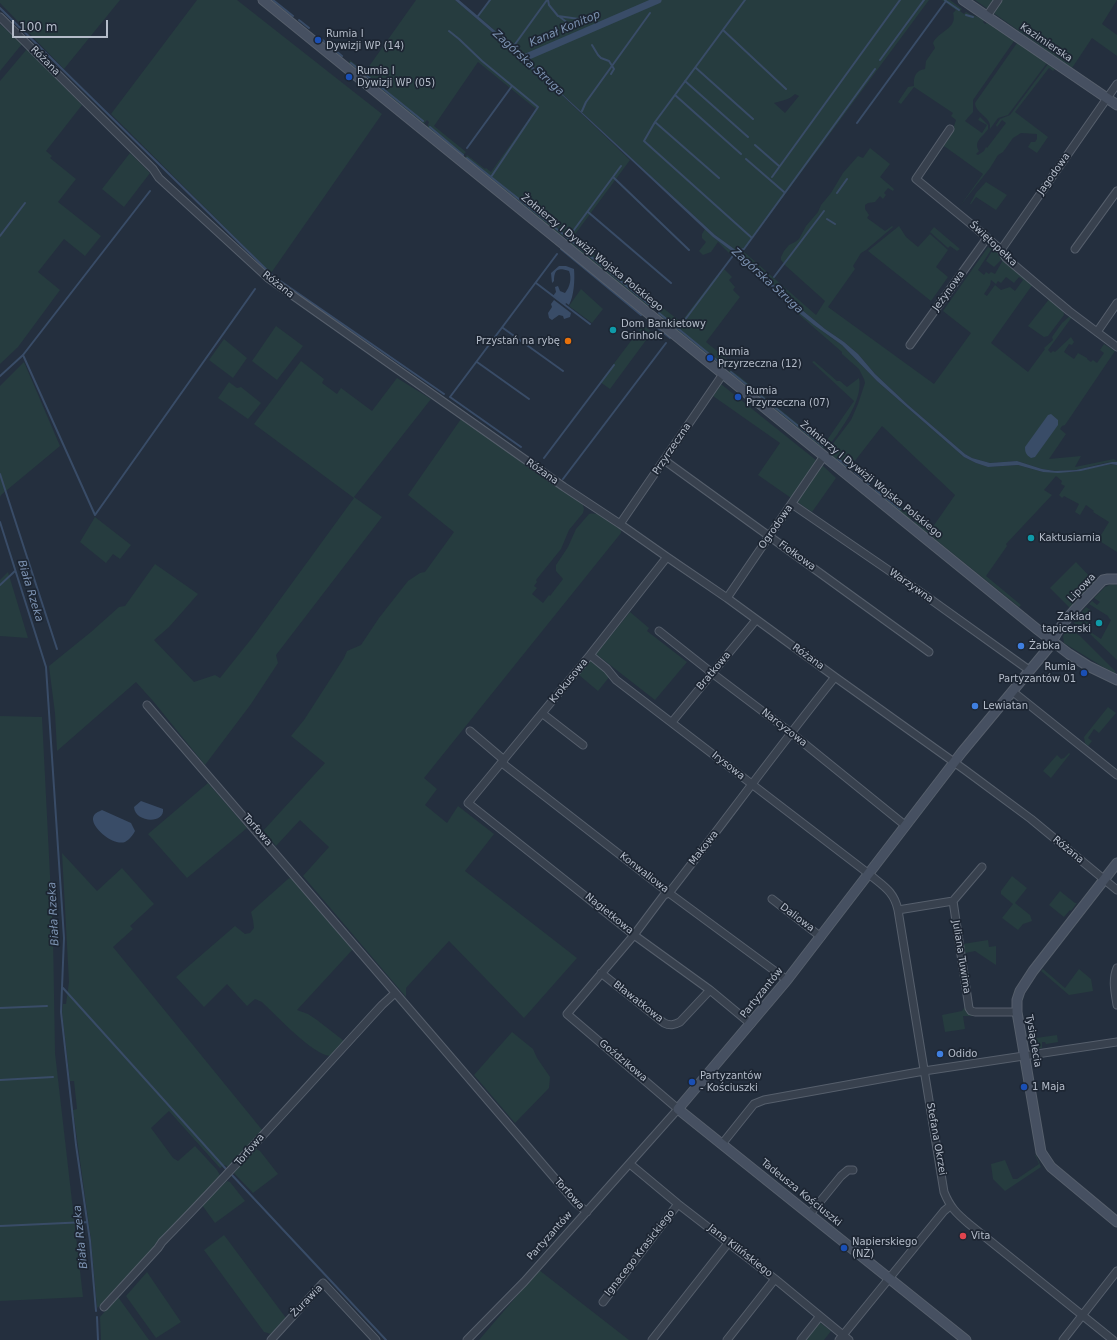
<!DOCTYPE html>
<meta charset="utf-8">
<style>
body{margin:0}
#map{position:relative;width:1117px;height:1340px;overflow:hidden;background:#242f3e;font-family:"DejaVu Sans",sans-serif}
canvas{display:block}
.scale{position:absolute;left:12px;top:20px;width:96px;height:18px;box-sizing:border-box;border:2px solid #b4bcc9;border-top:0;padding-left:5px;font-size:12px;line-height:14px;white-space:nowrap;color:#b4bcc9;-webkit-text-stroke:3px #1d2633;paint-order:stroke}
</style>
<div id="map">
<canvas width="1117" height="1340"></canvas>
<div class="scale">100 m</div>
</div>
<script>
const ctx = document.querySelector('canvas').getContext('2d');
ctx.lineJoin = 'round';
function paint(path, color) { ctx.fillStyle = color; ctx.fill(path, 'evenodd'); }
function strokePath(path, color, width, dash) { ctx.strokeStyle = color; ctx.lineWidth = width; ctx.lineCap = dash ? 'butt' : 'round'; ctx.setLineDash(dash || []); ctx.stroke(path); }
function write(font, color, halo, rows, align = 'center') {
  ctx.font = font + ' "DejaVu Sans",sans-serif'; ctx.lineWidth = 3.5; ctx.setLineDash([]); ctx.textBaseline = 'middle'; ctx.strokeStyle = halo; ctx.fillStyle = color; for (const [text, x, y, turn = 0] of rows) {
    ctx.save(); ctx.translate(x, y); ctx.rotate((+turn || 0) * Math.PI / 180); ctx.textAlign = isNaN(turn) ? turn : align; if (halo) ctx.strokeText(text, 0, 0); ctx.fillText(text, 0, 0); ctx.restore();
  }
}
const green = new Path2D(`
 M0,0H120L64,69L0,3Z
 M197,0H237L382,114L271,273L111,114Z
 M416,0H455L506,44L541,78L546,80L630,160L573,237L654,306L649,308L566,241L568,234L566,232L562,239L464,159L467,155L485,169L486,168L491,172L536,109L478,62L434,126L466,152L461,157L427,128L429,122L427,120L423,125L348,65L350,60L365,72Z
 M490,0H929L743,251L816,315L825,301L786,266L781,260V257L784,251L789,245L795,242L799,239L806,226L818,212L821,205L831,193L843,173L858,156L863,158L870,148L890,164L880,177L894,189L893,191L888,188L884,193L886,195L883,199L880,196L875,202L868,203L865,205V209L869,215L867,218L885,231L892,226L893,227L866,250L861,253L853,266L855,269L828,307L934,384L971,333L943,311L988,247L994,250L1033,284L991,343L1028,372L1045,349L1044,348L1053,340L1052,337L1062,323L1071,315L1072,317L1048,350L1051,353L1053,351L1055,352L1071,337L1074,342L1072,345L1069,344L1064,352L1074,359L1078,353L1087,358V359L1091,362L1093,360L1097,363L1104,353L1100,350L1104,344L1115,351L1065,425L1062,426L1060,429L1066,434L1049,459L1081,456L1075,467L1114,459L1117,461V462L1105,463L1076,470L1055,471L1042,469L1017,461L990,463L972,458L965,454L908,405L875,374L858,354L844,342L825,329L791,301L780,289L772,284L740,254L715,235L552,85L548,78L540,75L531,64L529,58L518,53L507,41L478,16ZM795,94L799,96L785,113L774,103C781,101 789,100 795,94ZM991,250L992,251L986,261L994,267L1002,259L1003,260L995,274L991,272L989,274L986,272L984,275L978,270ZM1006,277L1014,283L1019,277L1023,280L1015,291L1010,287L1001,290L995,285L987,296L984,294L990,285L991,280L996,284L998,281L1001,283Z
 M942,0H950L962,9L960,11L964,14L966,12C972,16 978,16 984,20L983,22L985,24L987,23L1014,41L973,100V112L965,121L982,133L987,125L978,120L980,117L988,125V129C983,137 973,141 979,151L976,154L978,155L984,151L986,147L987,148L1006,123L1002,120L997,127L996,125L1000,119L1010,115L1048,64L1055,69L1053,71L1049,68L1015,112L1048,137L1037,153L1028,147L1031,142H1035L1037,139V134L1021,133L1013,138L1003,152L998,155L990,168L960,206L983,174L944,146L923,176L953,129L956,120L951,116L953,113L914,87L901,104L898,102L908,87L914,86C913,77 916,70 925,69L926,61L935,48L933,43C938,31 958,29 953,13L956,10Z
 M975,0H1117L1102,24L1117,35V56L1092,38L1072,68Z
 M0,24L22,44L0,71Z
 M1017,43L1047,63L1008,115L998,118L990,129C992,116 976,115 975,103Z
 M27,49L82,105L46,151L52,156L50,158L76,179L58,202L101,236L85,256L64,239L38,272L60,290L18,347L0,364V81Z
 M130,153L150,173L124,207L102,189Z
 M986,182L1007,195L996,210L976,197L971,204H970L976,193Z
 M899,226L906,237L918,247L930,234L948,250L936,267L948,277L931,301L868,251Z
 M934,227L960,249L957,251L950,246L948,248L930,232Z
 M705,229L713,237L736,254L733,257L718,242L711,252L703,255L699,251L706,242L702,238V234Z
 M724,269L732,277L729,280L735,287L733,290L740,297L706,342L728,360L729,364L725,369L709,356L708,357L659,317L658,313L660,308H663L681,322L717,275L719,276Z
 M581,289L603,309L592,323L569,306Z
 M1050,298L1063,310L1064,315L1048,336L1044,337L1028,326Z
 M790,305L829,336L842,345L877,381L964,457L976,463L988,467L1018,465L1043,472H1074L1111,464L1117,465V552L1098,540L1109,522L1093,512L1094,511L1086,505L1080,515L1075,512L1079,504L1064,496L1062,498L1059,495L1065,486L1061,484L1062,481L1056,476L1044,490L1052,495L1006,544L1007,546L986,576L1021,605L1019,607L914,522L916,520L930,531L955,495L882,426L851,466L853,468L850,471L830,456L829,449L851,420L858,404L865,383L864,379L859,369L842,354V352L789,306Z
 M643,325L652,332L610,389L600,382Z
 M276,326L303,346L277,380L252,361Z
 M224,339L247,358L233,378L209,360Z
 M301,361L324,379L322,383L337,394L341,388L372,411L397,378L431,399L354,497L382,517L276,655L278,663L251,704L205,765L153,701L136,682L57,751L55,713L49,666L91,632L119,607L125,606L155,564L198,594L169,627L154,640L194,682L215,675L220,678L252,638L354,498L254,424Z
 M814,361L837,381H840L847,387L859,378C863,397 847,420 837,435C832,441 829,447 821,449L728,373V372L730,370L739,376L809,433L825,443L854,401L812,362Z
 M24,362L60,446L1,495L0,497V386Z
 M229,382L237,388L241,387L261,403L248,419L218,398Z
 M721,384L817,461L791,498L758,475L780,443L713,396Z
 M461,419L517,456L557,487L582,502L584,509L583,513L569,530L561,549L536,580L537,582L534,586L537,588L532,594L543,603L549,595L550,596L563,579L556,571V565L568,547L576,529L589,514C601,511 611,522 621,530V533L424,778L437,789L425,805L447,823L458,806L494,834L465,871L577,958L524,1018L449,941L406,988V997L303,876L329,847L300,820L276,846L263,831L325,763L291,736L304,720L344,658L347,651L361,645L379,618L408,581L420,573L425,572L454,532L408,495Z
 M822,465L836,478L812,512L796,501Z
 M877,487L883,490V492L913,517L908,520L874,492Z
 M95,517L131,545L120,559L113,554L106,563L80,542Z
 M1076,562L1093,580V583L1071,609L1050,588Z
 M8,572L28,638L0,636V580Z
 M1112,584L1117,585V660L1090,634L1092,633L1101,639L1111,620L1109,618L1108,616L1089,604L1092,601L1097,605L1100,602L1094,598L1105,587Z
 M1086,607L1092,611L1088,616L1089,631L1091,632L1082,628L1081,629L1074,623L1075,620Z
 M630,612L649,628L647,631L687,662L655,700L596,654Z
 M1068,631L1074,632L1080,636L1115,671L1116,674L1103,667L1064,643L1063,637L1064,634Z
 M591,661L610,676L598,691L579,675Z
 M1108,707L1116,713L1099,733L1094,729L1088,738L1092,741L1088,746L1085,743L1084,737Z
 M0,716L42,717L53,935L55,1053L83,1297L0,1301Z
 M1069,753L1070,754L1051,778L1043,771L1057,755L1061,759L1064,758Z
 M208,783L247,828L187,878L148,834Z
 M62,853L97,891L122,868L154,904L130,926L133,929L113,947L263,1131L229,1168L225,1165L220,1168L169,1111L151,1128L173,1158L178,1161L195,1146L217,1170L221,1177L114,1293L97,1308L91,1240L73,1110L77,1109L74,1081H70L62,1012L63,1004H66L69,982Z
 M1012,876L1027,888L1015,903L1030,915L1032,921L1023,924L1018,930L1002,918L1013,904L1001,894V891Z
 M290,878L295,880L354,948L297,1010L308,1014L317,1020L344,1041L330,1056C312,1054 277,1016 262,1002L255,999L247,1006L227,984L204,1007L176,977L235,926L245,934L250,933L254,928L253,920L251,912L288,879Z
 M1060,891L1075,903H1077L1071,911L1070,910L1064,917L1049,905Z
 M988,940L989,947L996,946V965L975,951L965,953L963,944Z
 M1043,969L1065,988L1079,969L1091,979L1093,991L1069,995L1041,971Z
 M964,1000L968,1012L995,1014V1016H963L965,1029L945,1032L942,1015L962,1011L965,1007Z
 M1034,1022L1036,1038L1057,1035L1058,1042L1046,1044L1045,1042H1042V1048L1035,1049L1031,1023Z
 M512,1032L533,1049L537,1058L550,1077L549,1088L515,1123L474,1075Z
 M256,1149L260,1151L278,1174L253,1193L233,1172L253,1150Z
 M1035,1155H1036L1041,1167L1005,1191L993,1179L991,1164L1005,1160L1013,1179H1017L1039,1164Z
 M227,1181L230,1182L245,1201L215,1223L202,1205Z
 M224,1235L286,1318L271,1334L264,1332L204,1250Z
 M539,1270L629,1340H479Z
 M147,1272L181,1322L156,1338L126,1296Z
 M118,1297L149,1340H101L100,1317Z
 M818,1321L831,1331L824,1340H804Z`);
const water = new Path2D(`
 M455,0H459L507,41L518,53L529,58L531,64L535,69L540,75L548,78L561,93L715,235L737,251L765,276L772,284L780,289L791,301L825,329L844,342L858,354L875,374L908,405L965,454L972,458L990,463L1017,461L1042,469L1055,471L1076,470L1112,462H1117V465L1111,464L1081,471L1058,473L1043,472L1018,465L988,467L976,463L964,457L877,381L842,345L814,325L788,304L778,291L769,285L765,279L741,258L713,237L546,80L537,75L506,44Z
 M559,266H566L574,269C575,280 574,296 569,305L566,303L565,305L553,296L556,292L555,287L558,286L560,291L565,293C570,287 572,278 569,271C558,267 554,269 554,281L552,283L551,273Z
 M554,300L571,313L570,317L564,319L563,316L559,315L552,320L549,318L548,313L552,307L551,304Z
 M1051,414L1058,420V425L1035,457L1031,458C1026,455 1025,452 1025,447L1048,415Z
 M141,801L163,809C165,824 135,823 134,807Z
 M102,810L131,823L135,831C133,835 129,840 125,842C114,846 92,829 93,818C94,813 98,812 102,810Z`);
const stream = new Path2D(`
 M273,0L293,16
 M548,0L549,5L558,16L579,19L581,21V24
 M745,0L655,122L644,141L752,238
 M946,1L959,10
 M0,8L273,276L444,394
 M966,15L973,17
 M478,16L490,0
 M560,17L573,27
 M299,20L309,28
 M723,30L786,89
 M449,31L459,39L482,61L538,107L491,177
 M319,37L342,56
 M592,45L598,55L601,58L609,61L614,69L611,74
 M513,47L547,0
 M880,60L924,0
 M351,63L423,121
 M696,68L753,119
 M685,81L748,137
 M675,95L741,154
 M582,111L586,102L650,13
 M655,122L719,178
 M857,123L946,1L945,0
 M430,127L463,155
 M755,145L779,166
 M467,148L512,86
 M467,158L568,238
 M746,159L784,192
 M621,166L568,238L651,306
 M613,177L689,250
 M772,177L900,0
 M837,193L847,179
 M588,212L671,283
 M827,219L835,224
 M0,236L25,203
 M561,249L641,315
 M737,251L744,249L875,69
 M774,277L824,211
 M536,283L590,324
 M659,313L725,367
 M650,322L670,338
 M503,328L563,371
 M678,329L735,253
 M23,355L95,515L255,289
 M477,362L529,399
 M731,372L823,446
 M0,376L23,355L150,191
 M521,447L450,397L557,254
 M544,458L614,365
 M838,459L851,469
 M855,472L869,484
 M0,474L57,649
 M563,479L666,343
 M876,490L900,509
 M0,522L46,667L64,938L61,1012L76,1145L90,1241L96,1311
 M0,585L15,571
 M63,988L226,1169
 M0,1008L47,1006
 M0,1080L53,1077
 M231,1174L386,1340
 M0,1226L87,1222
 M97,1317L98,1340`);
const canal = new Path2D(`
 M524,58L658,0`);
const street = new Path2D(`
 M987,16L998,0
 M0,17L153,169L159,178L268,278L564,487L620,524L667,557L727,598L835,677L965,770L1031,819L1117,890
 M950,129L916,179L977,229L1001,250L1006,258L1039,286L1069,311L1117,347
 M1075,249L1117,191
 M1001,250L1117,84
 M1097,332L1117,303
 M910,345L987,238
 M664,460L929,652
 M792,504L926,596L1029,670
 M620,524L723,374
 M667,557L590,655L468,803L634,935L710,990L751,1024
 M727,598L824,456
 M659,631L712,673L790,732L906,826
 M590,655L607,669L616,680L869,874C883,886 894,891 898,910L944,1192C950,1207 956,1213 969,1224L1113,1340
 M1012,691L1117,775
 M147,705C291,870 433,1037 576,1203L587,1212
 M543,714L583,745
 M672,722L756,620
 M470,731L504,760
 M502,763L669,893L787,980
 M982,867L953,901L969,1008L971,1011L975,1012H1017
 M772,899L821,937
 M898,910L953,901
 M1117,968C1112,980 1115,992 1117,1005
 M601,973L664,1023C670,1026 674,1025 680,1022L710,990
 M722,1144L754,1104L764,1100L924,1071L1117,1042
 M630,1164L678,1204L775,1279L849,1340
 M810,1214L841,1176L848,1170H853
 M603,1302L678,1204
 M104,1307L158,1248L162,1242C238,1165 309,1084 382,1005L395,993
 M271,1340L323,1283L376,1340
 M467,1340L524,1282L678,1109L567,1014L634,935L664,895L669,893C725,821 778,748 835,677
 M652,1340L729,1242
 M727,1340L775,1279
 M801,1340L820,1316
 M839,1340L944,1211L950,1206
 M1063,1340L1117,1271`);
const secondary = new Path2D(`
 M263,0L1038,630L1069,654L1088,666L1117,680
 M963,0L1117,105
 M1117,863L1033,971L1020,991L1017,1000V1012L1041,1152L1051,1167L1117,1222
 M966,1340L678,1109L787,980L962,752L1050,646C1059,623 1086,598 1103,580L1108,579H1117`);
const markers = [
 [318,40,4,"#1a4fb4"],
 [349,77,4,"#1a4fb4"],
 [613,330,4,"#0f9aa8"],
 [568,341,4,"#e8710a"],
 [710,358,4,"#1a4fb4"],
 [738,397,4,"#1a4fb4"],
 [1031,538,4,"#0f9aa8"],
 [1099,623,4,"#0f9aa8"],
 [1021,646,4,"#3f7fe0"],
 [1084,673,4,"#1a4fb4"],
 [975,706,4,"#3f7fe0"],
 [940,1054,4,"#3f7fe0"],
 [692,1082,4,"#1a4fb4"],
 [1024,1087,4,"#1a4fb4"],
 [963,1236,4,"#e0444e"],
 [844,1248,4,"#1a4fb4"]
];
const poiNames = [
 ["Rumia I",326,34],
 ["Dywizji WP (14)",326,46],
 ["Rumia I",357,71],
 ["Dywizji WP (05)",357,83],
 ["Dom Bankietowy",621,324],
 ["Grinholc",621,336],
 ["Przystań na rybę",560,341,"right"],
 ["Rumia",718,352],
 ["Przyrzeczna (12)",718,364],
 ["Rumia",746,391],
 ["Przyrzeczna (07)",746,403],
 ["Kaktusiarnia",1039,538],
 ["Zakład",1091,617,"right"],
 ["tapicerski",1091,629,"right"],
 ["Żabka",1029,646],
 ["Rumia",1076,667,"right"],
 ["Partyzantów 01",1076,679,"right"],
 ["Lewiatan",983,706],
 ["Odido",948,1054],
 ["Partyzantów",700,1076],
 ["- Kościuszki",700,1088],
 ["1 Maja",1032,1087],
 ["Vita",971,1236],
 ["Napierskiego",852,1242],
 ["(NŻ)",852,1254]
];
const streetNames = [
 ["Kazimierska",1046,43,34],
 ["Różana",45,61,45],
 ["Jagodowa",1054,174,-55],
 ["Świętopełka",993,244,43],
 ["Żołnierzy I Dywizji Wojska Polskiego",592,253,39],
 ["Różana",278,285,38],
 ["Jeżynowa",949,291,-54],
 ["Przyrzeczna",672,449,-56],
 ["Różana",542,472,35],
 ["Żołnierzy I Dywizji Wojska Polskiego",871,480,39],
 ["Ogrodowa",776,527,-55],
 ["Fiołkowa",797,556,36],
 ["Warzywna",911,586,35],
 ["Lipowa",1082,588,-46],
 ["Różana",808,657,36],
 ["Bratkowa",714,671,-50],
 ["Krokusowa",569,681,-51],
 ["Narcyzowa",784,728,38],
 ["Irysowa",728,766,38],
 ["Torfowa",257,830,49],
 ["Makowa",704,848,-52],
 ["Różana",1068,850,39],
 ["Konwaliowa",644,873,38],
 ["Nagietkowa",609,914,39],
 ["Daliowa",797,918,37],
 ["Juliana Tuwima",961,957,81],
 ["Partyzantów",762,993,-51],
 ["Bławatkowa",638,1002,38],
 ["Tysiąclecia",1033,1041,80],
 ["Goździkowa",623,1061,40],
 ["Stefana Okrzei",936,1139,80],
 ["Torfowa",250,1150,-49],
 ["Tadeusza Kościuszki",801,1193,39],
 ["Torfowa",569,1194,47],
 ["Partyzantów",550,1236,-48],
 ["Jana Kilińskiego",740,1251,38],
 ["Ignacego Krasickiego",640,1253,-52],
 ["Żurawia",307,1301,-46]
];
const waterNames = [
 ["Kanał Konitop",565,29,-23],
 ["Zagórska Struga",528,63,42],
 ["Zagórska Struga",767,281,42],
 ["Biała Rzeka",30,591,73],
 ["Biała Rzeka",54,914,-93],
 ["Biała Rzeka",81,1237,-96]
];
paint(green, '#263c3f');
paint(water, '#394c67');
strokePath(stream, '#394c67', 2);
strokePath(canal, '#394c67', 7);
strokePath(street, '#565f6c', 9);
strokePath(secondary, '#565f6c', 11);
strokePath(street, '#38414e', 7);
strokePath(secondary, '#465061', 9);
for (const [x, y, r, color] of markers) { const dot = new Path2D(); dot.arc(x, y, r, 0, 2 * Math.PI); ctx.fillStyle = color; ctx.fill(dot); strokePath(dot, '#1d2633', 1.5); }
write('10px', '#b4bcc9', '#1d2633', poiNames, 'left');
write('10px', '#b4bcc9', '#1d2633', streetNames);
write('italic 11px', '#7c92b1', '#1d2633', waterNames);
</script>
